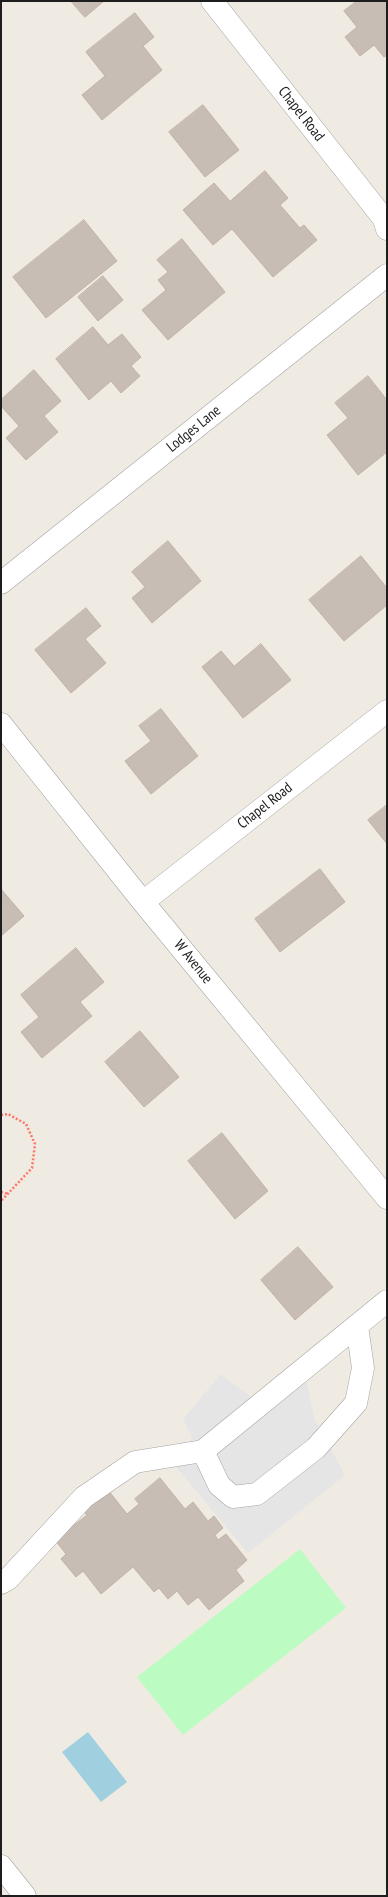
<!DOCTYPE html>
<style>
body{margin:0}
#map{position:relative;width:388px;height:1897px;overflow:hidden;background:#efebe2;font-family:"PT Sans Narrow",sans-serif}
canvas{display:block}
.frame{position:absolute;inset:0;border:2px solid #1d1d1d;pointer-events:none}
</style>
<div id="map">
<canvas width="388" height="1897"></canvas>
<div class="frame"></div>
</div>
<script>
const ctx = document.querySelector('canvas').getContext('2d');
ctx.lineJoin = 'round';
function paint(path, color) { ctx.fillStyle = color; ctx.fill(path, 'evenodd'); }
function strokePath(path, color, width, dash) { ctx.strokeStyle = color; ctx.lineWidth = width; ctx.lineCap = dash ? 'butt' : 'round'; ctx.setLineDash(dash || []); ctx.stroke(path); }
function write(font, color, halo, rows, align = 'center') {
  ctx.font = font + ' "PT Sans Narrow",sans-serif'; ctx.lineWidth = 3.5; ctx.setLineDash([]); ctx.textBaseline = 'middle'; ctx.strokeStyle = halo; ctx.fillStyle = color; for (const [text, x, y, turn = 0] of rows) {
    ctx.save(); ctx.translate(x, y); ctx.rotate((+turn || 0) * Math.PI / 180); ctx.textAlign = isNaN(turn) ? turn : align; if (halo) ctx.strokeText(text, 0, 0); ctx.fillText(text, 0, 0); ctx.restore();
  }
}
const park = new Path2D(`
 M300,1549L346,1608L183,1735L137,1677Z`);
const parking = new Path2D(`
 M302,1359L314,1418L345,1475L248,1553L177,1468L192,1437L183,1419L221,1374L251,1397Z`);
const water = new Path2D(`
 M88,1732L127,1782L101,1802L62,1752Z`);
const building = new Path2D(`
 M71,1H104L85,17Z
 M357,1H387V55L384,57L374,45L360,56L345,37L357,27L344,11Z
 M135,13L154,37L143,46L162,70L102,120L82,95L105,76L86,52Z
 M203,105L239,150L205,177L169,132Z
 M265,171L288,198L280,205L300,228L304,225L317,240L273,277L232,229L213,245L183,210L214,183L230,201Z
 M84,220L117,261L46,318L13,277Z
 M182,239L225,292L168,340L142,310L166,290L158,280L168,272L157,260Z
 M103,276L123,300L98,321L78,297Z
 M93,327L108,345L122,334L141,357L131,366L140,376L121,393L111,381L89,400L56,359Z
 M34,370L61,401L44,416L58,432L26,460L6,438L19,426L1,406V400Z
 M368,376L387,400V452L358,475L327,435L348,418L335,403Z
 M168,541L201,581L152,623L132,598L145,587L132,572Z
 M361,556L387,588V605L344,641L309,600Z
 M86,608L101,626L85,639L106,663L71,693L35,650Z
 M261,644L291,680L243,718L202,667L221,651L234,666Z
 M161,709L198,756L151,794L125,761L151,741L139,726Z
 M387,805V844L368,820Z
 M320,869L345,902L280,952L255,919Z
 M1,889L24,916L1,936Z
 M76,948L104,982L80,1002L92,1016L42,1058L21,1032L39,1017L21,995Z
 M140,1031L179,1077L144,1107L105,1062Z
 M222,1133L268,1191L235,1219L188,1161Z
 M298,1247L333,1287L295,1320L261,1280Z
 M160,1478L185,1509L193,1502L208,1521L214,1516L223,1528L215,1535L218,1540L226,1534L247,1560L236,1570L244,1581L209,1610L198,1597L188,1605L177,1591L168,1599L159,1588L154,1592L133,1567L101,1594L83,1571L76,1577L61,1559L66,1554L55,1540L87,1515L83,1511L108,1490L127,1514L139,1504L135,1499Z`);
const path = new Path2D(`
 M1,1115L8,1114L26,1124L35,1144L32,1168L1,1201
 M1,1192L8,1194`);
const minor = new Path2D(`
 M212,1L384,219L387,229
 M1,583L387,275
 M1,724L143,902L387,1198
 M143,902L387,711
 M203,1451L219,1485L233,1497L257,1494L316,1448L356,1403L363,1368L357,1326
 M1,1583L8,1579L84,1497L135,1462L203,1451L387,1301
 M1,1866L25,1896`);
const streetNames = [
 ["Chapel Road",301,114,52],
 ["Lodges Lane",194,429,-39],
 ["Chapel Road",265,806,-38],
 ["W Avenue",193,962,51]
];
paint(park, '#bcfcc2');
paint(parking, '#e5e5e5');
paint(water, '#a0d0df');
paint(building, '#c7bdb5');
strokePath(building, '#c1b1a4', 1);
strokePath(minor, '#a4a4a4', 23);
strokePath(path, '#ff7563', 2.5, [2, 2]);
strokePath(minor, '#fff', 22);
write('15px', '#1d1d1d', '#fff', streetNames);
</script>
